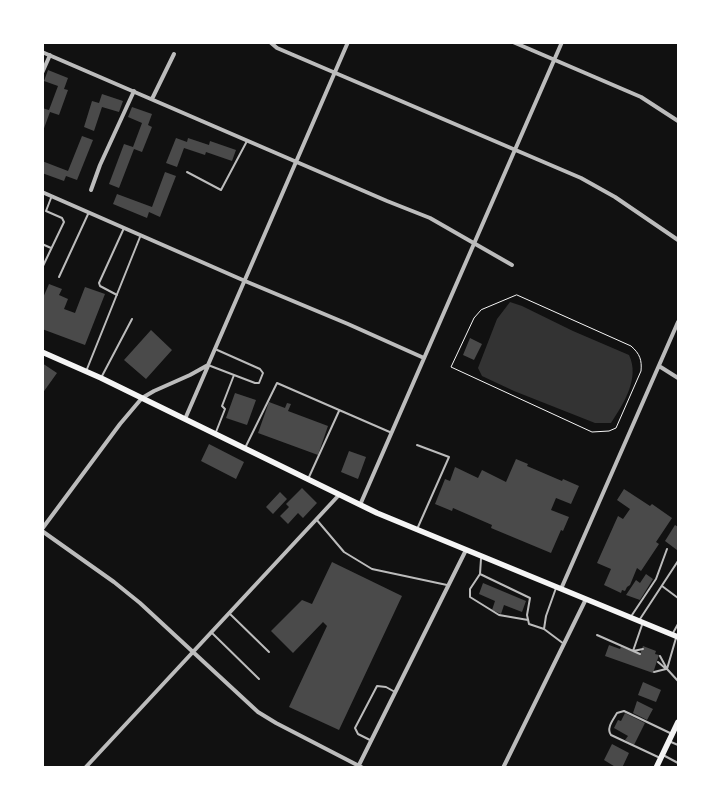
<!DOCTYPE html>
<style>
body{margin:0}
#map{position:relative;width:721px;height:810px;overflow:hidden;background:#111;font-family:Karla,sans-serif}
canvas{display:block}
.frame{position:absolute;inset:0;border:44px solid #fff;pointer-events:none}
</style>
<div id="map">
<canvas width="721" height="810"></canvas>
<div class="frame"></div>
</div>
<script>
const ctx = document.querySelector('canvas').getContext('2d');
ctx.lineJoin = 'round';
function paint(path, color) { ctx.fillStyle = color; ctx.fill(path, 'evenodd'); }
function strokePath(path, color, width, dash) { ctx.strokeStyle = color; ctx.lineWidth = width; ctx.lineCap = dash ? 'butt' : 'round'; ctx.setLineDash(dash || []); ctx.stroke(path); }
const water = new Path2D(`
 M510,302L522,306L573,331L629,355C640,378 624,403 611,423H595L514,391L482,376L478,368L497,319Z`);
const building = new Path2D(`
 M48,70L68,78L64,89L68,90L59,115L50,112L43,131L42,108L49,110L58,86L44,81Z
 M102,94L123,101L119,112L102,107L94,131L84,127L92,101L99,103Z
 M132,107L152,114L148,125L152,127L142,152L134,149L119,188L109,184L124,144L133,147L142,123L128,117Z
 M82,136L93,140L77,180L66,176L64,181L42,173V161L68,171Z
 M176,138L187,142L188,138L209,145L210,141L236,150L232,161L206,152L205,155L184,148L177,167L166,163Z
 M165,172L176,176L160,217L149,212L147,218L113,204L117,194L152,207Z
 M49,284L62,289L59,295L68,299L64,309L75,313L85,287L105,294L85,345L42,329V300Z
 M151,330L172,350L146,379L124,360Z
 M470,338L482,344L474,360L463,355Z
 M42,363L57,373L42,394Z
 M235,393L256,400L247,425L226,418Z
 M269,402L285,408L287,403L291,404L288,411L328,426L318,455L258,433Z
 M209,444L244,462L236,479L201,461Z
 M349,451L366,457L358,479L341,472Z
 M516,459L528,464L527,466L562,481L563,479L579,486L571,504L556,498L551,510L569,517L563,531L561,530L551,553L491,528L492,525L453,508L452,511L435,504L445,479L450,481L455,467L478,478L482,470L506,482Z
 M302,488L317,503L303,518L298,513L288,524L280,516L289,507L286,504Z
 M624,489L650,506L652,504L672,518L656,542L659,544L641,571L637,568L630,585L627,587L625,591L622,590L621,593L604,585L611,569L597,563L618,516L623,519L630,509L617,500Z
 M280,492L287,499L273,514L266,507Z
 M675,525L678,527L677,550L665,541Z
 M332,562L402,596L339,730L289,707L327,626L323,622L293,653L271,631L302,600L312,604Z
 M646,574L653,579L640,600L626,595L636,580L640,583Z
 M483,583L526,601L522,612L504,605L501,614L492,610L495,601L479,594Z
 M609,645L620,649L621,647L640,654L643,646L656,651L655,654L659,655L653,673L605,656Z
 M643,682L661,690L656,702L638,695Z
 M637,701L653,709L647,720L633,713Z
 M625,713L645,723L634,745L625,740L628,736L614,728L618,720L621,721Z
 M612,744L629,753L622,768H617L604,760Z`);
const path = new Path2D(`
 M517,295L631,346C640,354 642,360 641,371L616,428L609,431L592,432L451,367L474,318L481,310Z`);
const service = new Path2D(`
 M187,172L221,190L247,141
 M42,244L51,248
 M42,268L64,222L62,218L46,211L51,198
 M59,277L89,212
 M117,295L100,286L99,283L124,228
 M215,349L260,369L263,373L259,383H255L234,375L222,406L225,409L216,432
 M208,365L234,375
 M87,369L140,237
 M102,376L132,319
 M417,445L449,457L418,527
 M245,448L277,383L392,433
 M309,477L339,411
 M316,519L344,552L372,569L447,585
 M481,559L480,574L470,589V597L499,615L528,620
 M480,574L530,598L527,615L529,624L544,629
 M662,586L678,598
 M556,588L546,616L544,629L564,644
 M229,613L269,652
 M632,615L656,579L667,549
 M640,619L678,561
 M642,625L633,651L643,649
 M211,632L259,679
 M673,633L678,624
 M597,635L640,654
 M676,638L667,669L678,681
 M660,656L667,669
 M658,662L665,668
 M654,672L666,669
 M370,740L358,734L355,728L377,686L386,687L395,692
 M671,742L678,745
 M663,755L678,763
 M658,757L611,735C606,728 613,720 617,713L624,711L670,733`);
const minor = new Path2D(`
 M270,42L277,48L581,178L615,197L678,240
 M513,42L641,97L678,121
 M42,52L387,201L430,218L512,265
 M42,73L50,55
 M152,99L174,54
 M91,190L100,165L134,91
 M42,192L245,281L348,324L424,358
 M659,366L678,378
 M185,419L208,366
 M360,505L562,42
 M42,529L120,424L142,398L154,391L190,375L208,365L348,42
 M42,531L114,582L140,603L258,712L276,723L363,768
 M561,589L678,322
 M359,765L466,550
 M85,768L339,495
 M503,768L586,599`);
const secondary = new Path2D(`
 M42,352L101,378L377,513L678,637
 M656,768L678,722`);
paint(water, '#333');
paint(building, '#4a4a4a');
strokePath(path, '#f5f5f5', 1);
strokePath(service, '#bcbcbc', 2);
strokePath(minor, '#bcbcbc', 4);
strokePath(secondary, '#f5f5f5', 5.5);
</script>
